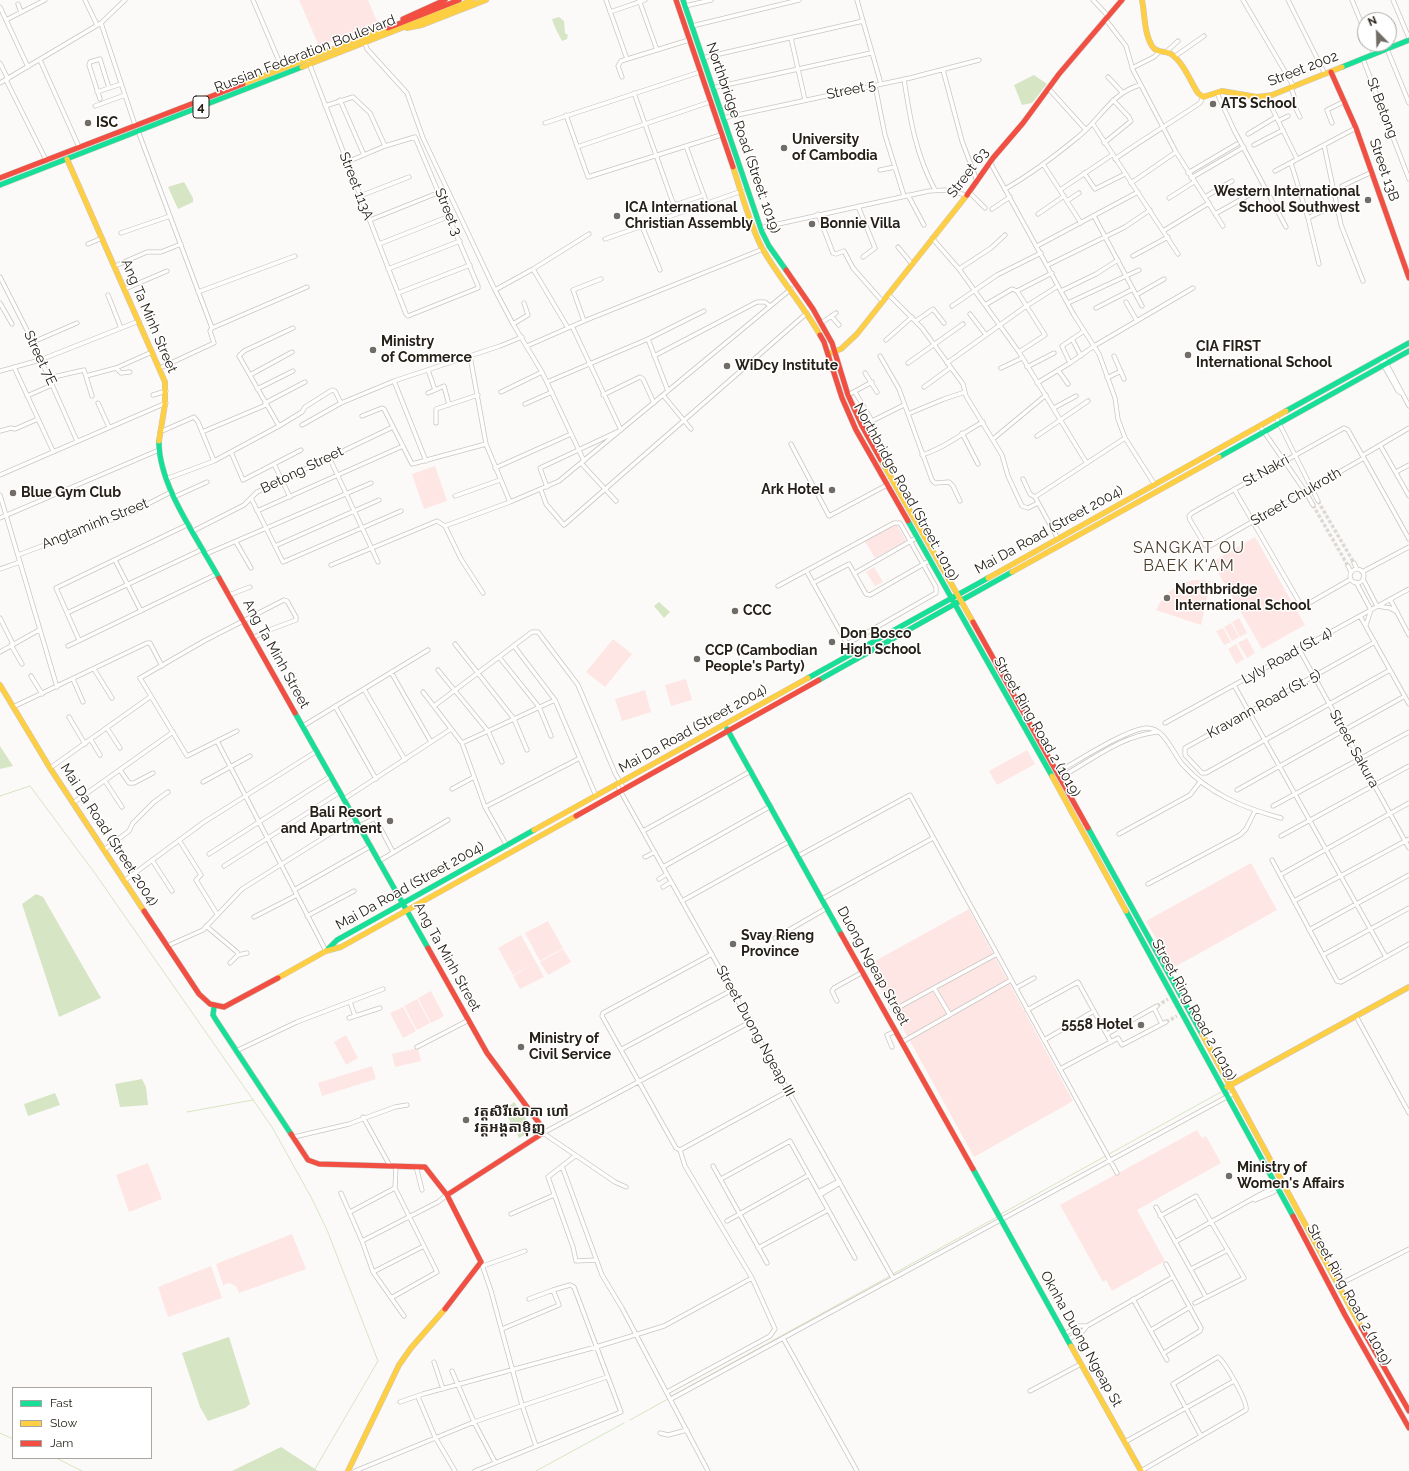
<!DOCTYPE html>
<meta charset="utf-8">
<style>
body{margin:0}
#map{position:relative;width:1409px;height:1471px;overflow:hidden;background:#fcfaf8;font-family:Raleway,sans-serif}
canvas{display:block}
.legend{position:absolute;left:12px;top:1387px;width:140px;height:72px;box-sizing:border-box;background:#fff;border:1px solid #a8a6a3;margin:0;padding:5px 7px;list-style:none;font-size:12px;color:#262018}
.legend li{display:flex;align-items:center;gap:8px;height:20px}
.legend b{width:20px;border:1px solid #a8a6a3}
.north{position:absolute;left:1357px;top:12px;width:40px;height:40px;box-sizing:border-box;background:#fff;border:1px solid #a8a6a3;border-radius:50%;rotate:337deg;font-size:11px;font-weight:700;line-height:16px;text-align:center;color:#262018}
.north::after{content:'';display:block;margin:auto;width:14px;height:18px;background:#716c66;clip-path:polygon(50% 0,100% 100%,50% 72%,0 100%)}
</style>
<div id="map">
<canvas width="1409" height="1471"></canvas>
<ul class="legend">
<li><b style="height:5px;background:#16e098"></b>Fast</li>
<li><b style="height:5px;background:#ffcf43"></b>Slow</li>
<li><b style="height:5px;background:#f24e42"></b>Jam</li>
</ul>
<div class="north">N</div>
</div>
<script>
const ctx = document.querySelector('canvas').getContext('2d');
ctx.lineJoin = 'round';
function paint(path, color) { ctx.fillStyle = color; ctx.fill(path, 'evenodd'); }
function strokePath(path, color, width, dash) { ctx.strokeStyle = color; ctx.lineWidth = width; ctx.lineCap = dash ? 'butt' : 'round'; ctx.setLineDash(dash || []); ctx.stroke(path); }
function write(font, color, halo, rows, align = 'center') {
  ctx.font = font + ' Raleway,"Noto Sans Khmer",sans-serif'; ctx.lineWidth = 3; ctx.setLineDash([]); ctx.textBaseline = 'middle'; ctx.strokeStyle = halo; ctx.fillStyle = color; for (const [text, x, y, turn = 0] of rows) {
    ctx.save(); ctx.translate(x, y); ctx.rotate((+turn || 0) * Math.PI / 180); ctx.textAlign = isNaN(turn) ? turn : align; if (halo) ctx.strokeText(text, 0, 0); ctx.fillText(text, 0, 0); ctx.restore();
  }
}
const green = new Path2D(`
 M299,0H368L378,24L319,46Z
 M435,466L447,501L424,509L412,474Z
 M896,523L906,541L875,558L864,540Z
 M1255,537L1305,625L1262,649L1212,562Z
 M874,567L883,582L875,586L866,572Z
 M1194,580L1211,581L1201,625L1156,610C1164,593 1176,584 1194,580Z
 M1239,618L1247,633L1240,637L1232,622Z
 M1231,623L1239,637L1232,641L1224,627Z
 M1223,628L1231,642L1224,645L1216,631Z
 M1247,638L1255,653L1247,658L1238,643Z
 M613,639L632,654L605,687L586,672Z
 M1236,644L1244,659L1236,664L1228,649Z
 M686,679L692,700L671,706L665,685Z
 M645,690L651,712L622,721L615,699Z
 M1027,750L1035,764L997,785L989,771Z
 M1251,863L1277,910L1173,968L1146,921Z
 M969,909L1073,1101L974,1157L868,965Z
 M548,921L563,948L540,961L525,933Z
 M521,935L544,977L520,989L513,976L535,963L513,975L498,948Z
 M563,949L571,962L548,975L540,962Z
 M431,991L444,1016L431,1023L418,998Z
 M417,999L430,1023L417,1030L404,1006Z
 M403,1007L416,1031L403,1038L390,1013Z
 M346,1035L358,1058L346,1065L334,1042Z
 M418,1048L421,1061L395,1067L392,1054Z
 M372,1066L376,1079L322,1096L318,1083Z
 M1197,1130L1202,1138L1206,1136L1221,1163L1137,1210L1165,1261L1112,1291L1106,1280L1103,1282L1060,1205Z
 M148,1163L162,1199L129,1212L116,1175Z
 M292,1234L306,1269L239,1293L236,1286L229,1283L223,1285L216,1264Z
 M211,1266L222,1298L168,1317L158,1287Z`);
const water = new Path2D(`
 M559,17L564,21L565,33L568,35L567,39L562,41C559,35 554,26 552,19Z
 M1034,75L1047,84L1032,103L1022,105L1014,85Z
 M184,182L193,198V202L178,209L168,187Z
 M659,602L670,612L664,618L654,606Z
 M0,746L13,766L0,769Z
 M36,894L43,897L101,998L59,1017L22,904Z
 M142,1079L146,1087L148,1105L120,1107L115,1084Z
 M55,1093L60,1105L28,1116L24,1104Z
 M514,1102L532,1127L528,1133L519,1138L504,1110Z
 M229,1337L250,1404L245,1408L208,1421L200,1407L182,1353Z
 M281,1447L318,1471H232Z`);
const stream = new Path2D(`
 M0,796L30,786L94,872L272,1127L311,1197L327,1230L378,1361L315,1469
 M187,1112L253,1100
 M1001,1214L1221,1092
 M893,1274L997,1217
 M670,1397L890,1276
 M630,1420L668,1399
 M0,1433L13,1439
 M56,1458L82,1471
 M536,1471L624,1423`);
const streetTunnel = new Path2D(`
 M1318,501L1354,563
 M1313,505L1348,566
 M1157,1006L1168,999
 M1166,1022L1177,1016`);
const street = new Path2D(`
 M85,0L97,25
 M253,0L282,68
 M606,0L627,59
 M639,0L657,50
 M857,0L881,84
 M1093,0L1108,16
 M1243,0L1294,87
 M1288,0L1325,74
 M1352,0L1365,32
 M1393,0L1409,38
 M18,4L21,12
 M685,6L711,0
 M0,7L28,67
 M610,12L645,0
 M6,20L45,0
 M1106,20L1126,46L1133,70L1176,152L1223,226
 M101,23L135,125
 M692,26L799,0
 M791,38L805,100
 M365,43L367,49L407,93L423,138L495,290L513,324L542,372L584,461
 M1370,44L1374,54
 M1387,49L1409,103
 M1166,52L1178,41
 M1174,57L1204,36
 M702,58L863,21
 M1363,59L1409,179
 M40,60L79,147
 M0,63L8,79
 M309,63L406,314L408,316L478,288V286L415,137L385,146L347,162
 M1132,68L1154,57L1159,52
 M943,70L962,141L977,181
 M622,77L618,66L621,61L689,40
 M1108,77L1122,92
 M904,79C910,119 916,155 935,190
 M6,80L46,160
 M0,83L101,23L125,0
 M875,85L885,135L904,196
 M712,88L871,53
 M1048,88L1086,130
 M1291,88L1294,96L1293,103L1300,117
 M97,92L121,84
 M634,93L672,200L674,204H678L704,195
 M1217,93L1234,130L1286,227
 M1266,96L1297,159
 M100,99L89,65L90,62L100,59L109,88
 M340,100L364,155
 M95,106L125,95
 M325,106L353,97L370,113L385,146
 M566,115L588,177L721,135
 M723,118L910,78L979,60
 M1278,121L1288,116
 M545,123L700,72
 M1332,123L1327,110L1345,101
 M1093,124L1178,254
 M138,131L212,328L210,331L214,343L160,368
 M1248,134L1276,117
 M1104,143L1131,121L1129,117L1113,100
 M1254,145L1283,130
 M1324,145L1341,225L1363,281
 M686,146L706,201
 M577,147L710,102
 M1115,159C1143,139 1172,122 1200,103L1203,97
 M990,162L1074,315L1099,354L1115,398L1118,419L1125,438L1155,485
 M1291,163L1308,218L1319,264
 M1043,164L1081,223
 M880,170L895,167
 M1275,171L1356,128
 M1084,173L1095,189L1125,174
 M1188,173L1237,144
 M1191,178L1244,147
 M1131,183L1176,152
 M1342,186L1372,172
 M1005,189C1031,174 1055,156 1078,137C1100,120 1111,93 1140,85
 M1060,190L1112,155
 M969,192L985,208
 M908,195L924,225
 M360,196L409,177
 M1205,197L1232,181
 M1169,198L1194,182
 M1067,201L1079,193
 M858,206L875,248L863,257
 M992,209L1010,197
 M818,214L833,253L836,254L844,251L853,268L882,301
 M1038,214L1064,196
 M1215,214L1249,195
 M1308,218L1337,204
 M370,220L440,192
 M642,226L660,270
 M760,228L929,191L945,190L966,195
 M1163,231L1209,203
 M121,233L170,216
 M932,238L959,269L1019,352L1086,462
 M605,239L742,191
 M88,244L102,238
 M379,244L450,216
 M1037,246L1138,192
 M898,247L912,264
 M1133,256L1168,237
 M1048,265L1125,227L1150,210
 M115,266L147,252H161L181,244
 M388,269L460,241
 M533,269L568,328
 M959,269L991,248L1005,235
 M1139,270L1126,276L1142,306
 M0,277L33,342L77,441
 M125,289L167,271
 M495,290L533,269L589,234
 M1017,291L1052,273
 M1061,291L1096,274L1118,260
 M198,292L295,256
 M398,293L470,265
 M888,294L922,328L963,384L966,396L1002,455L1008,476L1022,506L1028,508L1038,503
 M108,295L121,328
 M1136,295L1164,279
 M1126,302L1137,321
 M0,303L12,324
 M1068,303L1126,276L1094,216
 M985,305L1012,289L1017,291L1045,335L1019,352
 M952,306L997,275L1041,253
 M1096,308L1133,289
 M970,314L986,335
 M831,316L839,325
 M584,321L573,290L601,279
 M916,321L933,309L944,323
 M821,323L836,313
 M513,324L528,315L524,303
 M212,328L307,287
 M648,339L668,391
 M1072,339L1081,356
 M886,340L912,317
 M33,342L77,323
 M527,346L584,321L763,249
 M470,356L486,444L510,502
 M654,356L757,302H765L770,306
 M880,356L899,389L932,480L935,483L949,482L953,486L960,501
 M1114,356L1124,379
 M1383,357L1409,406
 M1380,359L1398,391L1401,393
 M908,363L963,324
 M947,363L1025,307L1058,286
 M1070,363L1094,346L1193,288
 M14,367L53,451
 M1027,367L1054,353
 M116,368L121,373L130,372
 M1001,368L1022,358
 M428,370L435,390
 M1058,370L1068,384
 M0,371L40,360L139,321
 M865,373L877,392
 M250,375L292,352
 M86,376L116,368L152,352
 M49,378L84,370L92,396
 M1107,378L1121,371
 M394,381L426,461
 M547,382L648,339L704,311
 M1037,383L1070,363L1062,346L1084,331
 M924,387L950,368
 M257,389L293,371
 M501,392L542,372
 M855,392L872,421
 M428,393L444,386L449,405
 M153,395L166,391
 M603,395L640,377L643,379L654,403
 M663,395L691,429
 M848,395L872,382
 M27,396L52,385
 M98,403L109,427
 M265,403L305,382
 M525,404L552,392
 M1054,408L1076,396
 M908,414L944,399L965,392
 M362,416L382,408L384,409L412,464L486,444
 M1276,417L1318,501
 M436,423V409L478,395
 M302,425L341,403L394,381L500,346L522,337
 M279,426L239,356L244,351L293,328
 M862,426L904,405
 M1260,426L1305,491L1313,505
 M0,431L11,428L15,429L38,419
 M160,432L194,417L198,422L214,461
 M202,432L266,405
 M962,433L978,464
 M1037,436L1088,401
 M993,439L1046,395
 M791,444L829,516L887,485
 M1380,445L1409,496
 M231,452L243,480L301,450
 M1365,454L1409,428
 M922,455C945,448 962,433 983,422
 M329,457L378,562
 M1364,458L1210,546L1205,545L1190,520L1189,516L1192,513L1344,428L1348,430L1362,455L1364,458L1409,539
 M581,463L616,501
 M274,464L290,497
 M495,468L571,434
 M1396,472L1409,465
 M0,475L166,403
 M166,479L214,461L279,426L302,412L305,407L332,390L335,391L341,403
 M1023,479L1030,494L1035,497L1058,539
 M547,487L540,468L621,430L572,326
 M1234,489L1301,605L1304,606L1351,579
 M541,490L546,504L564,525L807,313
 M0,495L57,687
 M455,496L500,480
 M174,497L207,482
 M1035,497L1125,438
 M251,498L283,562L401,511
 M257,511L403,446
 M0,518L159,450
 M445,526L461,559L483,593
 M193,531L244,505L257,492L393,427
 M236,542L251,568
 M275,546L379,500
 M206,554L371,483
 M18,555L130,513L171,492
 M115,560L141,611
 M1354,563L1357,569
 M331,565L437,521L445,526L510,502L559,481L791,289
 M1348,566L1351,572
 M0,569L20,562
 M1350 576a7 7 0 1 1 14 0a7 7 0 1 1-14 0Z
 M807,572L856,660
 M1362,572L1409,547
 M855,573L916,538
 M1363,579L1377,606L1390,608L1397,612
 M1356,582L1371,610L1366,625
 M813,583L849,564L866,594L870,595L929,561
 M778,586L894,523H900L936,587V593L847,644
 M229,595L250,587
 M1390,599L1409,635
 M67,613L203,549
 M1360,616L1409,704
 M0,618L13,644
 M79,640L56,588L189,524
 M1375,642L1185,748V755L1202,773H1206L1390,670
 M455,644L514,719L527,750
 M11,645L22,664
 M68,646L217,574
 M514,646L555,700L596,796
 M1299,649L1409,848
 M0,652L39,630
 M499,657L539,707L551,736
 M94,669L112,698
 M438,670L488,731L502,762
 M391,672L431,742
 M31,676L42,694
 M73,679L83,702
 M1234,685L1386,957
 M364,689L405,760
 M423,692L462,743L485,807L507,846
 M335,706L376,779
 M434,706L532,632H538L578,685L615,773L624,789
 M13,707L147,643H150L162,666
 M69,717L85,744
 M1165,723L1409,589
 M303,726L428,650
 M107,728L120,748
 M237,731L187,756L140,678L204,641L284,600L287,601L296,617V620L264,632L253,638
 M91,740L100,755
 M217,741L326,951
 M462,743L555,700
 M50,768L150,697
 M120,770L129,783H134L153,773
 M1056,773C1078,761 1125,730 1146,728C1165,727 1173,754 1183,765C1209,794 1244,808 1281,818
 M1059,778C1091,761 1120,736 1157,732
 M105,781L122,807
 M203,782L250,756
 M617,785L893,1278
 M452,789L474,777
 M1237,790L1405,696
 M344,799L451,729
 M73,803L173,732
 M1273,806L1409,732
 M485,807L580,758
 M359,826L375,818L393,852
 M643,831L751,771
 M1119,834L1190,795L1200,782
 M1281,836L1409,766
 M179,840L201,875L196,880L217,914
 M104,850L129,831L133,823L154,802L168,792
 M209,854L331,776
 M798,856L910,795L1117,1173
 M645,857L655,852
 M152,860L172,891
 M1272,860L1337,981L1341,982L1409,944
 M379,861L448,820
 M224,866L340,792
 M663,867L771,806
 M1280,875L1409,803
 M659,879L667,874
 M124,881L204,822L317,751
 M1148,884L1240,835L1246,829L1255,811
 M663,887L671,882
 M294,890L371,846
 M822,899L933,838
 M682,901L790,841
 M1294,901L1409,839
 M307,916L354,891
 M254,917L297,895
 M206,926L237,952L238,955L230,963
 M1309,930L1409,875
 M775,938L827,908
 M167,946L203,930L242,889L355,818
 M238,955L247,953
 M1323,955L1409,908
 M934,988L997,954
 M1016,988L1034,978
 M837,1001L832,991L834,988L863,972
 M350,1002L355,1016
 M1154,1008L1162,1024
 M894,1010L934,988L950,1015
 M1027,1010L1078,982L1111,1042
 M1356,1016L1409,1113
 M349,1018L380,1008
 M1107,1034L1157,1006
 M1044,1040L1094,1011
 M902,1042L1011,980
 M417,1047L469,1020
 M892,1047L887,1035L896,1031
 M622,1049L732,990
 M236,1051L297,1022L383,989
 M1060,1069L1118,1038L1122,1045L1166,1022
 M363,1117L390,1166
 M294,1137L349,1124L395,1107L407,1105
 M680,1150L788,1091
 M575,1156L548,1177L573,1247L576,1261L596,1260
 M416,1166L422,1190
 M562,1166L602,1275L622,1308L708,1471
 M713,1166L767,1263
 M721,1179L790,1141L855,1258
 M626,1187L615,1182L543,1133L750,1022
 M818,1192L839,1181
 M341,1193L362,1241L373,1272L404,1316
 M820,1195L840,1183
 M1255,1200L1274,1192L1278,1187
 M1156,1207L1206,1297
 M350,1212L395,1188
 M511,1214L554,1195
 M1160,1216L1196,1196L1244,1278L1195,1303
 M727,1221L809,1175
 M362,1241L438,1202L447,1195
 M1175,1242L1261,1194L1284,1183
 M758,1248L828,1210
 M481,1262L491,1291L522,1405L536,1446
 M483,1266L525,1251
 M1191,1269L1228,1250
 M373,1272L424,1246
 M1338,1285L1409,1249
 M391,1298L437,1272L395,1188L396,1166
 M1133,1299L1167,1360
 M502,1329L559,1305L553,1290L529,1299
 M1151,1330L1190,1307
 M1064,1334L1079,1326H1087
 M783,1338L857,1471
 M1067,1340L1083,1331L1087,1326L1173,1277
 M1164,1353L1200,1331L1201,1328L1166,1264
 M434,1362L443,1389
 M452,1371L474,1422L495,1462
 M1030,1391L1081,1364
 M667,1392L770,1336L775,1329L752,1278L685,1166L680,1150L676,1148L602,1016L603,1013L712,954
 M418,1397L435,1437L455,1471
 M671,1399L1234,1093
 M400,1402L423,1394L596,1347L664,1326L752,1278
 M660,1433L668,1435L687,1430
 M1125,1442L1234,1381
 M355,1471L474,1422L607,1377
 M475,1471L621,1412L574,1287L570,1285L553,1290
 M1141,1471L1246,1410C1248,1402 1225,1362 1218,1357L1173,1384L1201,1436`);
const fast = new Path2D(`
 M683,0L762,232L769,246L786,270
 M1342,67L1409,40
 M0,185L302,67
 M1286,411L1409,343
 M159,441C158,485 198,539 219,578
 M1219,457L1409,351
 M908,521L1052,776
 M808,678L988,578
 M819,680L1012,572
 M295,713L428,948
 M727,729L841,934
 M1088,828L1202,1034
 M1126,911L1293,1216
 M327,950L337,940L534,830
 M214,1007L213,1015L216,1020L291,1134
 M973,1169L1071,1346`);
const slow = new Path2D(`
 M1142,0C1145,15 1144,33 1152,46C1157,54 1165,50 1171,54C1184,63 1190,81 1198,93L1203,97L1222,91L1257,97L1272,95L1342,67
 M407,28L422,25L486,0
 M302,67L473,0
 M243,84L388,28
 M67,159L165,382V404L159,441
 M733,167C742,194 749,223 762,248C779,278 803,305 820,335
 M831,353L841,349L857,334L967,195
 M881,460L973,622
 M1012,572L1219,457
 M988,578L1286,411
 M0,685L50,768L144,911
 M1052,776L1126,911
 M534,830L808,678
 M278,978L326,951L341,947L576,816
 M1202,1034L1361,1327
 M1227,1087L1409,987
 M1071,1346L1141,1471
 M348,1471L399,1365L411,1348L445,1309`);
const jam = new Path2D(`
 M676,0L733,167
 M403,19L445,0
 M388,28L459,0
 M1331,72L1356,128L1409,278
 M0,178L243,84
 M967,195L993,158L1023,123L1059,74L1122,0
 M786,270L813,309L832,343L848,395L862,426L881,460
 M820,335L824,342L842,398L856,430L908,521
 M219,578L295,713
 M973,622L1088,828
 M576,816L819,680
 M144,911L199,994L210,1004L224,1007L278,978
 M841,934L973,1169
 M428,948L487,1053L539,1123L543,1133L447,1195
 M291,1134L308,1160L319,1164L425,1167L447,1195L481,1262L445,1309
 M1293,1216L1345,1315L1409,1428
 M1361,1327L1409,1411`);
const markers = [
 [1213,104,4,"#716c66"],
 [88,123,4,"#716c66"],
 [784,148,4,"#716c66"],
 [1368,200,4,"#716c66"],
 [617,216,4,"#716c66"],
 [812,224,4,"#716c66"],
 [373,350,4,"#716c66"],
 [1188,355,4,"#716c66"],
 [727,366,4,"#716c66"],
 [832,490,4,"#716c66"],
 [13,493,4,"#716c66"],
 [1167,598,4,"#716c66"],
 [735,611,4,"#716c66"],
 [832,642,4,"#716c66"],
 [697,659,4,"#716c66"],
 [390,821,4,"#716c66"],
 [733,944,4,"#716c66"],
 [1141,1025,4,"#716c66"],
 [521,1047,4,"#716c66"],
 [466,1120,4,"#716c66"],
 [1229,1176,4,"#716c66"]
];
const shields = [
 [201,107,16]
];
const shieldNames = [
 ["4",201,107]
];
const streetNames = [
 ["Russian Federation Boulevard",305,54,-21],
 ["Street 2002",1303,69,-21],
 ["Street 5",851,90,-12],
 ["St Betong",1382,108,69],
 ["Northbridge Road (Street: 1019)",743,138,71],
 ["Street 13B",1384,170,71],
 ["Street 63",968,173,-53],
 ["Street 113A",356,186,69],
 ["Street 3",448,212,68],
 ["Ang Ta Minh Street",149,316,67],
 ["Street 7E",40,358,65],
 ["Betong Street",302,470,-26],
 ["St Nakri",1266,471,-29],
 ["Northbridge Road (Street: 1019)",906,492,61],
 ["Street Chukroth",1296,497,-30],
 ["Angtaminh Street",95,524,-22],
 ["Mai Da Road (Street 2004)",1049,530,-29],
 ["Ang Ta Minh Street",276,654,61],
 ["Lyly Road (St. 4)",1287,656,-29],
 ["Kravann Road (St. 5)",1264,704,-29],
 ["Street Ring Road 2 (1019)",1037,727,60],
 ["Mai Da Road (Street 2004)",693,729,-29],
 ["Street Sakura",1354,749,61],
 ["Mai Da Road (Street 2004)",109,835,57],
 ["Mai Da Road (Street 2004)",410,886,-29],
 ["Ang Ta Minh Street",447,957,61],
 ["Duong Ngeap Street",873,966,61],
 ["Street Ring Road 2 (1019)",1194,1010,61],
 ["Street Duong Ngeap III",755,1031,61],
 ["Street Ring Road 2 (1019)",1349,1295,61],
 ["Oknha Duong Ngeap St",1081,1339,61]
];
const poiNames = [
 ["ATS School",1221,104],
 ["ISC",96,123],
 ["University",792,140],
 ["of Cambodia",792,156],
 ["Western International",1360,192,"right"],
 ["School Southwest",1360,208,"right"],
 ["ICA International",625,208],
 ["Christian Assembly",625,224],
 ["Bonnie Villa",820,224],
 ["Ministry",381,342],
 ["of Commerce",381,358],
 ["CIA FIRST",1196,347],
 ["International School",1196,363],
 ["WiDcy Institute",735,366],
 ["Ark Hotel",824,490,"right"],
 ["Blue Gym Club",21,493],
 ["Northbridge",1175,590],
 ["International School",1175,606],
 ["CCC",743,611],
 ["Don Bosco",840,634],
 ["High School",840,650],
 ["CCP (Cambodian",705,651],
 ["People's Party)",705,667],
 ["Bali Resort",382,813,"right"],
 ["and Apartment",382,829,"right"],
 ["Svay Rieng",741,936],
 ["Province",741,952],
 ["5558 Hotel",1133,1025,"right"],
 ["Ministry of",529,1039],
 ["Civil Service",529,1055],
 ["វត្តសិរីសោភា ហៅ",474,1112],
 ["វត្តអង្តតាម៉ិញ",474,1128],
 ["Ministry of",1237,1168],
 ["Women's Affairs",1237,1184]
];
const quarterNames = [
 ["SANGKAT OU",1189,548],
 ["BAEK K'AM",1189,566]
];
paint(green, '#fde6e4');
paint(water, '#d6e5c3');
strokePath(stream, '#d6e5c3', 1);
strokePath(streetTunnel, '#dcd9d6', 3.5, [3.5, 2]);
strokePath(street, '#cac6c1', 5);
strokePath(fast, '#cac6c1', 6);
strokePath(slow, '#cac6c1', 6);
strokePath(jam, '#cac6c1', 6);
strokePath(street, '#fffefe', 3.5);
strokePath(fast, '#16e098', 5);
strokePath(slow, '#ffcf43', 5);
strokePath(jam, '#f24e42', 5);
for (const [x, y, r, color] of markers) { const dot = new Path2D(); dot.arc(x, y, r, 0, 2 * Math.PI); ctx.fillStyle = color; ctx.fill(dot); strokePath(dot, '#fff', 1.5); }
for (const [x, y, w] of shields) { const box = new Path2D(); box.roundRect(x - w / 2, y - 11, w, 22, 3); ctx.fillStyle = '#fff'; ctx.fill(box); strokePath(box, '#262018', 1); }
write('bold 13px', '#262018', null, shieldNames);
write('14px', '#262018', '#fff', streetNames);
write('bold 14px', '#262018', '#fff', poiNames, 'left');
ctx.letterSpacing = '1px';
write('16px', '#4a3c2a', '#fff', quarterNames);
ctx.letterSpacing = '0px';
</script>
